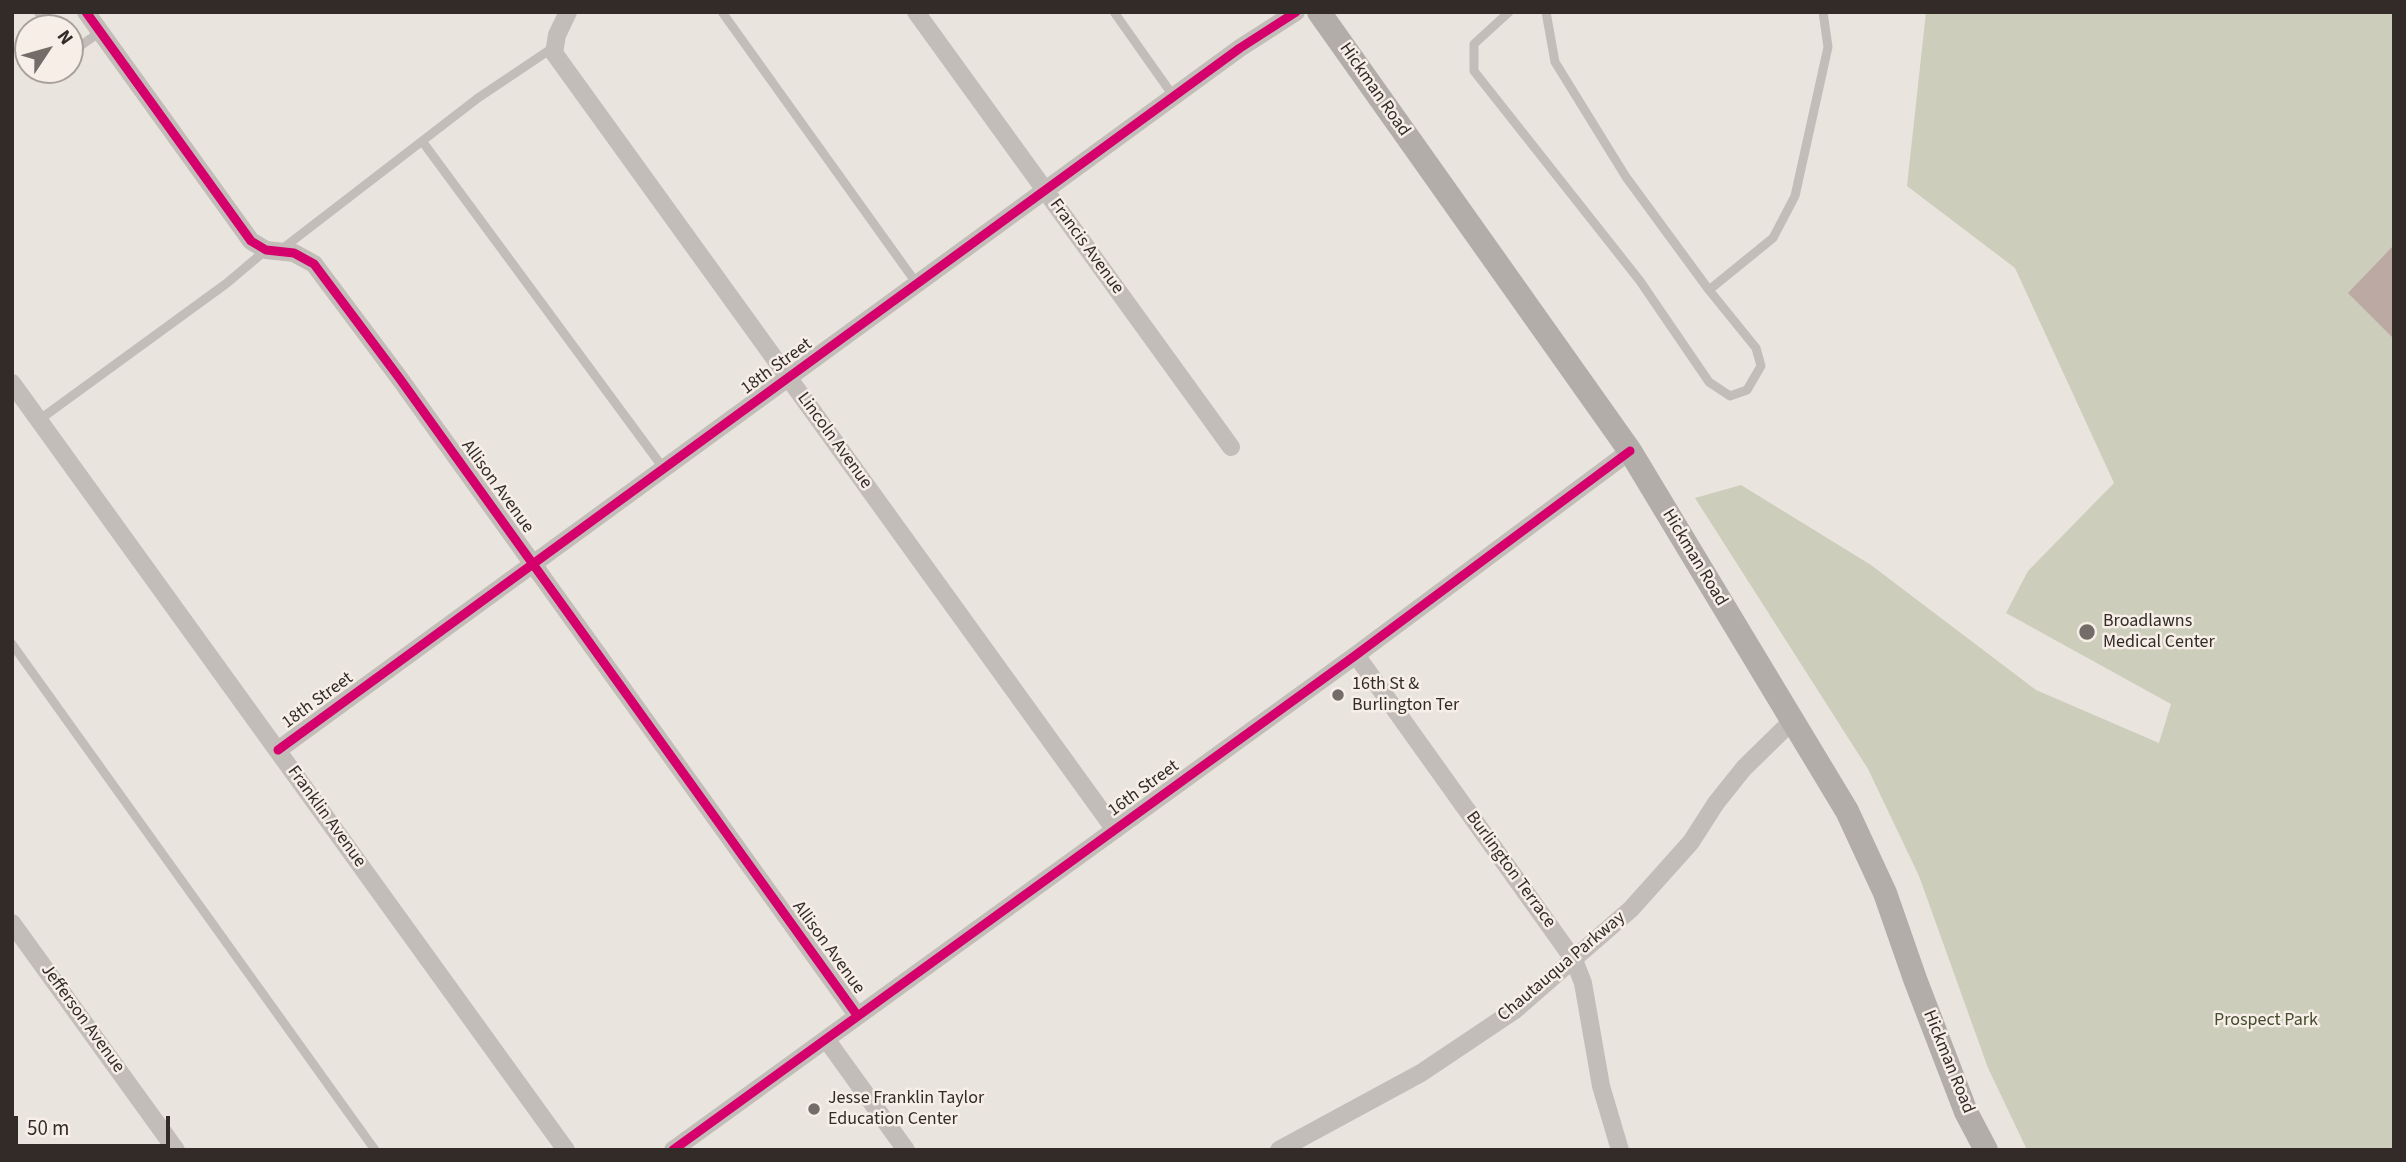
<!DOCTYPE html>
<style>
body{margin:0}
#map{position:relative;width:2406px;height:1162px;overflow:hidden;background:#eae4df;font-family:"Source Sans 3",sans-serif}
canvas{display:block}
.frame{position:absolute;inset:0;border:14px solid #332b28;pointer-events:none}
.north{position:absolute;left:14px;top:14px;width:70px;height:70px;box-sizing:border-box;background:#f6eee7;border:2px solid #a8a09b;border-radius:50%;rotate:54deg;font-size:19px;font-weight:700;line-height:28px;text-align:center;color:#332b28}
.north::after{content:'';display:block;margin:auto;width:24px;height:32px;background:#736c68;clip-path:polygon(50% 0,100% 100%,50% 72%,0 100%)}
.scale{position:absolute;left:14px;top:1116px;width:156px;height:32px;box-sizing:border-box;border:4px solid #332b28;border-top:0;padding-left:9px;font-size:21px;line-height:24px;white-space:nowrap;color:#332b28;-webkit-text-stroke:5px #f6eee7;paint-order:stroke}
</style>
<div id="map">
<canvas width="2406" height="1162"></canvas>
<div class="frame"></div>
<div class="north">N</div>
<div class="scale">50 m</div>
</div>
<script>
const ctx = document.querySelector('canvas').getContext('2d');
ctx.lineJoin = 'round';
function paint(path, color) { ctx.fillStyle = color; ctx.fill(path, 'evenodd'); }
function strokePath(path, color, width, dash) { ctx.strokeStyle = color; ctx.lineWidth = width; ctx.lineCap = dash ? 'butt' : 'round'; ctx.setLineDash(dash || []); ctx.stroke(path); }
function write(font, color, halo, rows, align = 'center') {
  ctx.font = font + ' "Source Sans 3",sans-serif'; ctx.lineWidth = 5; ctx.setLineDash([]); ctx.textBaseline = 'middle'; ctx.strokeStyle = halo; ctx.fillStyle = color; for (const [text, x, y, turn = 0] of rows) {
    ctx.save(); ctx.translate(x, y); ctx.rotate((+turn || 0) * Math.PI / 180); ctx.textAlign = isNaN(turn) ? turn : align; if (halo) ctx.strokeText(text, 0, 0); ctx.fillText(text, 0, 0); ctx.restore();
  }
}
const green = new Path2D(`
 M1926,12H2394V1150H2027L1988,1068L1919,876L1868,769L1695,498L1741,485L1871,565L2036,690L2159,743L2171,704L2006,613L2028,571L2114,483L2015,268L1907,186Z`);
const building = new Path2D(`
 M2394,245V339L2348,293Z`);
const service = new Path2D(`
 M38,12L49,28
 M722,12L917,284
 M1114,12L1174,97
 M1509,12L1474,44V71L1640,281L1709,382L1730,396L1747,390L1761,366L1756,348L1709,290
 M1546,12L1555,62L1626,177L1709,290L1773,238L1795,196L1828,47L1823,12
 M70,53L100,32
 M422,141L664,469
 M282,249L478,98L554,47
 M39,420L227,283L266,250
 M12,644L375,1150`);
const minor = new Path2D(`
 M86,12L251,241L266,250L294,253L314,264L400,379L857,1015
 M568,12L557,35L554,53L1115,830
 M916,12L1231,447
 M12,383L566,1150
 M1356,655L1574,960L1583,983L1601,1086L1620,1150
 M278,750L1240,48L1296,12
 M12,923L176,1150
 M826,1039L906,1150
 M673,1150L1356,655L1630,451
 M1279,1150L1421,1073L1515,1010L1631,909L1691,842L1716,803L1744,768L1792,721`);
const secondary = new Path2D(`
 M1319,12L1630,451L1847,811L1885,893L1915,979L1966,1112L1986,1150`);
const cycleway = new Path2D(`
 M86,12L251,241L266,250L294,253L314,264L400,379L857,1015
 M278,750L1240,48L1296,12
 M673,1150L1356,655L1630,451`);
const markers = [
 [2087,632,9,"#736c68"],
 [1338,695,7,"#736c68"],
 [814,1109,7,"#736c68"]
];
const streetNames = [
 ["Hickman Road",1374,90,55],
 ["Francis Avenue",1086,247,54],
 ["18th Street",777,367,-36],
 ["Lincoln Avenue",834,441,54],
 ["Allison Avenue",497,487,54],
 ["Hickman Road",1694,558,59],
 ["18th Street",318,701,-36],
 ["16th Street",1144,789,-36],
 ["Franklin Avenue",326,817,54],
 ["Burlington Terrace",1510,870,54],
 ["Allison Avenue",828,948,54],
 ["Chautauqua Parkway",1562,967,-40],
 ["Jefferson Avenue",82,1019,54],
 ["Hickman Road",1948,1062,68]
];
const poiNames = [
 ["Broadlawns",2103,622],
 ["Medical Center",2103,643],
 ["16th St &",1352,685],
 ["Burlington Ter",1352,706],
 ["Jesse Franklin Taylor",828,1099],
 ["Education Center",828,1120]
];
const parkNames = [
 ["Prospect Park",2266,1021]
];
paint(green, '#cccdbb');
paint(building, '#bca9a4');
strokePath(service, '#c2bdb9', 9);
strokePath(minor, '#c2bdb9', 18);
strokePath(secondary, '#b3ada9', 24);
strokePath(cycleway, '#d6006c', 9);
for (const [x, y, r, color] of markers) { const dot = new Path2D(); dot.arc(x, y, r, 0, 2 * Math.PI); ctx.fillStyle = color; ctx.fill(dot); strokePath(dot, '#f6eee7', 2.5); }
write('18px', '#332b28', '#f6eee7', streetNames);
write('18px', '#332b28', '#f6eee7', poiNames, 'left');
write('18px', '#444e2f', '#f6eee7', parkNames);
</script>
